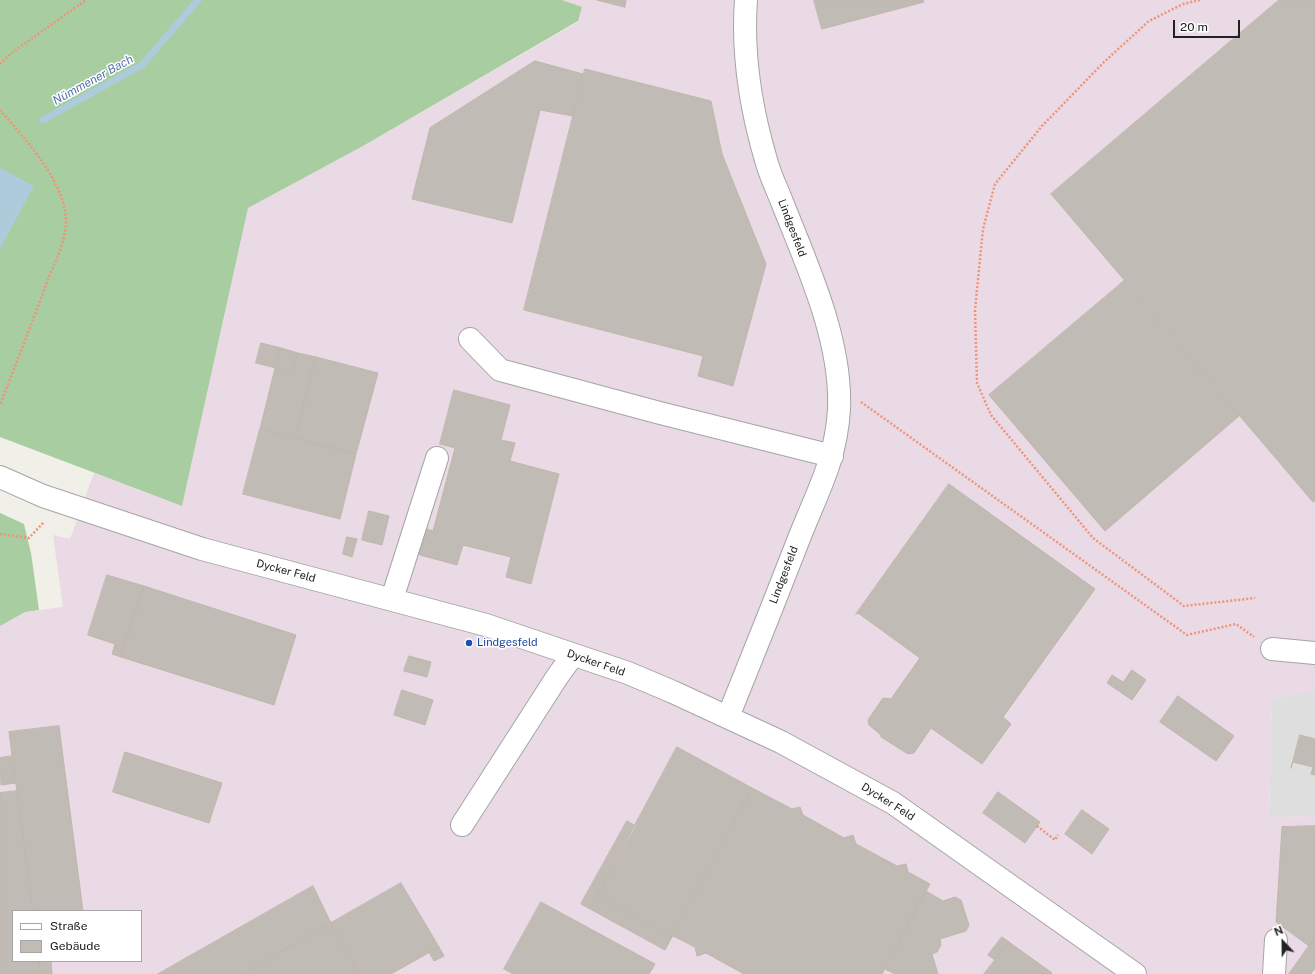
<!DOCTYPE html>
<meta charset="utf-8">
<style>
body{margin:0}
#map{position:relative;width:1315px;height:974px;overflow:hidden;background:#f0efe8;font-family:"Public Sans",sans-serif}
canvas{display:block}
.legend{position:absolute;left:12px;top:910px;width:130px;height:52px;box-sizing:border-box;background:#fff;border:1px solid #a6a6a6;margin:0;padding:5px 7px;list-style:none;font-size:12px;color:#212121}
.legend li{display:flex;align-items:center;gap:8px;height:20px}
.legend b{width:20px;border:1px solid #a6a6a6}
.north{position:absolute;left:1263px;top:922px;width:40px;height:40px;-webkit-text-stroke:3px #fff;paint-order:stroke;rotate:338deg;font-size:11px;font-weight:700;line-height:16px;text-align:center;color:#212121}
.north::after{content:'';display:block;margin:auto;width:14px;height:18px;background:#212121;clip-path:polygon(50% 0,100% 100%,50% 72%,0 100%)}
.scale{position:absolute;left:1173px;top:20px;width:67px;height:18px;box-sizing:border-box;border:2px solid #212121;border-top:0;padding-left:5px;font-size:12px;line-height:14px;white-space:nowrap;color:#212121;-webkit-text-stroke:3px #fff;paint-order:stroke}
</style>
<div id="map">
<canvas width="1315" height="974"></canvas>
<ul class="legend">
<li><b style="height:5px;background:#fff"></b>Straße</li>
<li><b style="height:11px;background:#c1bbb5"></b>Gebäude</li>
</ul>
<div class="north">N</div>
<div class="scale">20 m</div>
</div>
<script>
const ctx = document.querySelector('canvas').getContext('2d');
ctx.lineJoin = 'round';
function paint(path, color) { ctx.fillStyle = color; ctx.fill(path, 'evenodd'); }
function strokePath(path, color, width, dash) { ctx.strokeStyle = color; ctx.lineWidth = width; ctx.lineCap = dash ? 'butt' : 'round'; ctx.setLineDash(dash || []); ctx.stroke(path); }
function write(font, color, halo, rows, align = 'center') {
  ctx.font = font + ' "Public Sans",sans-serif'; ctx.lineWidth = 3; ctx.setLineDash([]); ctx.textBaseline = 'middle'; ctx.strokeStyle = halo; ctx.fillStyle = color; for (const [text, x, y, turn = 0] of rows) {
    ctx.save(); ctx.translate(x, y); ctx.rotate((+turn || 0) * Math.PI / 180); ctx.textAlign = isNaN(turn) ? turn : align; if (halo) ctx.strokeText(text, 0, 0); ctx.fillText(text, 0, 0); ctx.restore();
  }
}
const residential = new Path2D(`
 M1315,691V816L1269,817L1272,698Z`);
const industrial = new Path2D(`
 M562,0H1315V691L1272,698L1269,817L1315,816V974H0V626L25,612L63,607L53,535L70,539L94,473L182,506L248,208L363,146L578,22ZM13,911H141V961H13Z`);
const forest = new Path2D(`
 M0,0H562L582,7L578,21L363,146L248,208L182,506L0,437Z
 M0,513L24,524L31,553L39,610L25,612L0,626Z`);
const water = new Path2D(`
 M0,168L34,186L0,249Z`);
const stream = new Path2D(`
 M43,120L142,65L198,0`);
const building = new Path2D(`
 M597,0H626L625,7Z
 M814,0H923L924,2L822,29Z
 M1279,0H1315V501L1313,502L1051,194Z
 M535,61L583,74L573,116L540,110L512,223L412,199L430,128Z
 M585,69L711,101L722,154L766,264L733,386L698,376L703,356L524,310Z
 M1124,281L1239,416L1105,531L989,395Z
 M261,343L281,348L276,368L256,363Z
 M281,348L298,353L292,373L275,368Z
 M298,353L316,357L295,438L260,429L275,368L292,373Z
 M316,357L378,373L356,454L295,438Z
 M454,390L510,405L501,440L515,443L510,461L559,474L531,584L506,577L511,557L463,545L457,565L420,555L417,550L422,532L427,529L433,531L455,448L440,444Z
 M260,429L356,454L340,519L243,494Z
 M949,484L1095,589L1003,717L1011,724L982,764L931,728L914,753L908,754L881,737V735L869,725L868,720L883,698L891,699L920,658L858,613L856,614Z
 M369,511L389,516L382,545L362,540Z
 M347,537L357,539L352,557L343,554Z
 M107,575L144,586L121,657L112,654L115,644L88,635Z
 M144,586L296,635L274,705L121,657Z
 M409,656L431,662L427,677L404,671Z
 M1132,670L1146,680L1132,700L1107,683L1112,675L1123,682Z
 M402,690L433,700L425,725L394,715Z
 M1178,696L1234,736L1216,761L1160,722Z
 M59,726L83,911H33L9,732Z
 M1300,735L1315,739V775L1311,774L1313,767L1293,762L1291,768Z
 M677,747L752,788L672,937L597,896Z
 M125,752L222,783L209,823L113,792Z
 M13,756L16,783L1,785L0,758Z
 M752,788L792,809L800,807L803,815L844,838L853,835L856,844L897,866L906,864L908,872L930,884L882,974H744L706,953L697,956L695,947L673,936Z
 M17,791L33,911H13V961H39L41,974H0V793Z
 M998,792L1040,822L1025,843L983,813Z
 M1082,810L1109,829L1092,854L1065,834Z
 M627,821L636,826L597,896L672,937L665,950L581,904Z
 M1315,826V938L1309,946L1276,922L1282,827Z
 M401,883L439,947L391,974H359L331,923Z
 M313,886L331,923L243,974H158Z
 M926,891L943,901L955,897L961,900L969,925L966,931L940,939L941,945L937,952L932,954L938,974H895L885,969Z
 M541,902L655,964L649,974H513L504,969Z
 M331,923L359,974H243Z
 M1002,937L1009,942L995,960L988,955Z
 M1315,938V950L1309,946Z
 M1009,942L1052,973L1051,974H984Z
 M1309,946L1315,950V968L1311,974H1289Z
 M439,947L444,956L434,961L429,952Z
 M39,961H51L52,974H41Z`);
const path = new Path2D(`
 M1200,0L1183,4L1149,21L1104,62L1042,126L995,184L983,229L975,310L977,383L991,415L1093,538L1184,606L1255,598
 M0,64L13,52L86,0
 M0,110C25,139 65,181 66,221C66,242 54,264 47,282C32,323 16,364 0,405
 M861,402L1187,635L1236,624L1254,637
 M0,534L29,538L44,522
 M1037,826L1055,840L1058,835`);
const minor = new Path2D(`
 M470,339L500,370L660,413L832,456
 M0,477L43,496L202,549L486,625L628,673L673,692L781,742L893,803L1135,974
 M392,599L437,458
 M1272,649L1315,653
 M728,717C752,658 775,600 798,541C816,494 836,462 839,409C842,340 807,265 782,202C777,189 770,175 766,160C751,109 742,53 746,0
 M462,825L557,677L573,655
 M1274,974L1276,940`);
const markers = [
 [469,643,4,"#1a4fb4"]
];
const streetNames = [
 ["Lindgesfeld",792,228,69],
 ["Dycker Feld",286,571,15],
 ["Lindgesfeld",784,575,-69],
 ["Dycker Feld",596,663,19],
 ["Dycker Feld",888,802,32]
];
const transitNames = [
 ["Lindgesfeld",477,643]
];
const waterNames = [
 ["Nümmener Bach",93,80,-29]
];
paint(residential, '#dfdede');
paint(industrial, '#e9dae5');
paint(forest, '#a8cda0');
paint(water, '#accbdb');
strokePath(stream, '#accbdb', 7);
paint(building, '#c1bbb5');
strokePath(building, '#c1b7ab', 1);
strokePath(minor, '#a5a5a5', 24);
strokePath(path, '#f19378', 2.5, [2, 2]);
strokePath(minor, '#fff', 22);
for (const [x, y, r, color] of markers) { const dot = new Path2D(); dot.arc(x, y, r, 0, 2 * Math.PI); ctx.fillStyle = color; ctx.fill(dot); strokePath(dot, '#fff', 1.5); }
write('11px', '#212121', '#fff', streetNames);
write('11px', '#164399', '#fff', transitNames, 'left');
write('italic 12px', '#5275ab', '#fff', waterNames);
</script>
